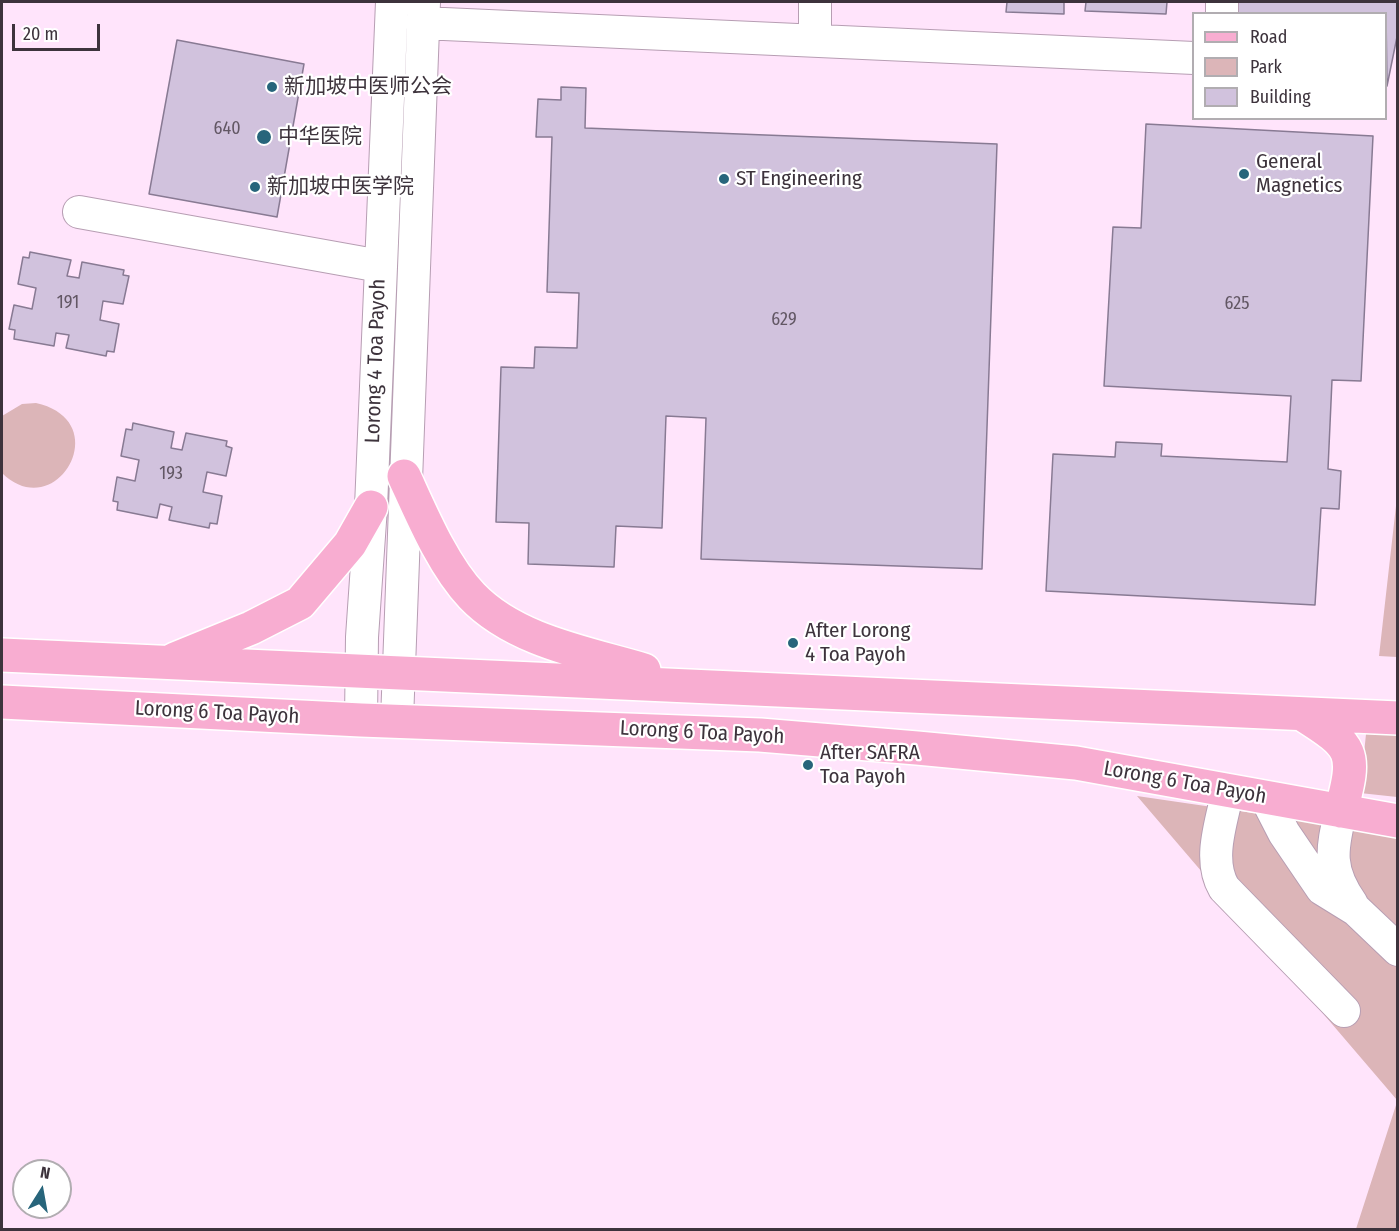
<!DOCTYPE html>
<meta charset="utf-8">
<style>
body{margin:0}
#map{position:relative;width:1399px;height:1231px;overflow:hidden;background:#ffe4fb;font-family:"Fira Sans Condensed",sans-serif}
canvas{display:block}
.frame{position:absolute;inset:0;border:3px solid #3d333c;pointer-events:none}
.legend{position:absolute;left:1192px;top:12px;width:195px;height:108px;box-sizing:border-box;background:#fff;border:2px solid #b1adb1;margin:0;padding:8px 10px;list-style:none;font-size:18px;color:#3d333c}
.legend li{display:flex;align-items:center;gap:12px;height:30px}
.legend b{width:30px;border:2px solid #b1adb1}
.north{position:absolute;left:12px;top:1159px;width:60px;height:60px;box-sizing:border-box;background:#fff;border:2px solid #b1adb1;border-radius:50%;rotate:11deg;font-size:16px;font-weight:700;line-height:24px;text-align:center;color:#3d333c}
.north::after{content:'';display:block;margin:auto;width:21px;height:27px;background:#27657b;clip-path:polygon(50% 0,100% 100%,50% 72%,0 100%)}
.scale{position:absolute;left:12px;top:24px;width:88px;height:27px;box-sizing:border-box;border:3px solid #3d333c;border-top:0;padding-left:8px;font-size:18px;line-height:21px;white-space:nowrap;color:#3d333c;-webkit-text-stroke:4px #fff;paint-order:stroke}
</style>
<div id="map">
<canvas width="1399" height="1231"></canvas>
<div class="frame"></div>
<ul class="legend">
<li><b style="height:8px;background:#f8add1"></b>Road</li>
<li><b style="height:16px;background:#dcb5b8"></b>Park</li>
<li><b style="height:16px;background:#d1c2dd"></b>Building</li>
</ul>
<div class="north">N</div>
<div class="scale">20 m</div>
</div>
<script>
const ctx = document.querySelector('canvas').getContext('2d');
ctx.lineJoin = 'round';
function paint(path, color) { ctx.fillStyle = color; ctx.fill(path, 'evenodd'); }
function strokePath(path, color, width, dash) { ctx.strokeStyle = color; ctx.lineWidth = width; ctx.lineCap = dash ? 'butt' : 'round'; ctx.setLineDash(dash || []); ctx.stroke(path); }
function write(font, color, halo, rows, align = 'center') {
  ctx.font = font + ' "Fira Sans Condensed","Noto Sans SC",sans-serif'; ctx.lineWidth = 4.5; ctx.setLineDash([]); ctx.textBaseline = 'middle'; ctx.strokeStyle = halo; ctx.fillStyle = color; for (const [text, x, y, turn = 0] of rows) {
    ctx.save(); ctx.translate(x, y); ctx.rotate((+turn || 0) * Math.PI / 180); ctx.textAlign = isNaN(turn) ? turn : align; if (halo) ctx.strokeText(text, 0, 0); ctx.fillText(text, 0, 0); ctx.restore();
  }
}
const green = new Path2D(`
 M36,403C117,421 56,526 2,473V416L22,404Z
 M1397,497V657L1379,656Z
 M1366,734H1397V797L1360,793Z
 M1137,796L1397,834V1100Z
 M1397,1102V1229H1356Z`);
const building = new Path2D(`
 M1007,2H1064V14L1006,12Z
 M1086,2H1167L1166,14L1085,11Z
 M1234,2H1398V32L1387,86L1386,14H1233Z
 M177,40L304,64L277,217L149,194Z
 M561,87L586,88L585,128L997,144L982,569L701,559L706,418L666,416L662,528L616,526L614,567L528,564L529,523L496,522L501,367L534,368L535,347L577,348L579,293L547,292L552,137H536L538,99L561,100Z
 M1146,124L1373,136L1361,381L1332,380L1328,469L1341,471L1339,509L1321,508L1315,605L1046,591L1053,454L1115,457L1116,442L1162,444L1161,456L1287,462L1291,396L1104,386L1113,227L1141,228Z
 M30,252L71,260L67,276L79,278L82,262L124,270L123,275L129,276L123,304L103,301L100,320L119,324L114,352L107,351L106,356L66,348L69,335L56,333L54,346L14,339L15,330L9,329L14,305L32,309L36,288L18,284L23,257L29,258Z
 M133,423L174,432L171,448L182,450L186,433L227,441L226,446L232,448L226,476L207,472L203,492L222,496L217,524L210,523L209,528L169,520L172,507L160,504L157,518L117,510L118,502L113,501L117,477L135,481L139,460L121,456L126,429L132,430Z`);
const minor = new Path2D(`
 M815,2V40
 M1222,14V2
 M422,23L1194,58
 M79,212L380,266
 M361,720L362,637L371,507L392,2
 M397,720L424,2
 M1228,790C1222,821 1207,859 1224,888L1344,1011
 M1266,798L1284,833L1322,889L1356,910L1398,950
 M1341,811C1331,850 1328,870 1352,904`);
const major = new Path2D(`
 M404,476C421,513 443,566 472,596C515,641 587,653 644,670
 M2,655L1398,718
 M175,659L251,628L300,603L350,544L371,507
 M2,702L361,720L760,735L917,748L1076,763L1398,821
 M1302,714C1354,747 1357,751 1341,811`);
const markers = [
 [272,87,6,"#27657b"],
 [264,137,8,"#27657b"],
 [1244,174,6,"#27657b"],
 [724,179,6,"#27657b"],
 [255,187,6,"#27657b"],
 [793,643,6,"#27657b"],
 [808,765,6,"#27657b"]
];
const numberNames = [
 ["640",227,129],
 ["191",68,303],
 ["625",1237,304],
 ["629",784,320],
 ["193",171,474]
];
const poiNames = [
 ["新加坡中医师公会",284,87],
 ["中华医院",278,137],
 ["General",1256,162],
 ["Magnetics",1256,186],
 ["ST Engineering",736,179],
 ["新加坡中医学院",267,187],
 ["After Lorong",805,631],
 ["4 Toa Payoh",805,655],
 ["After SAFRA",820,753],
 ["Toa Payoh",820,777]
];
const streetNames = [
 ["Lorong 4 Toa Payoh",376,361,-88],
 ["Lorong 6 Toa Payoh",217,713,3],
 ["Lorong 6 Toa Payoh",702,733,3],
 ["Lorong 6 Toa Payoh",1185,783,10]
];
paint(green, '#dcb5b8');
paint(building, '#d1c2dd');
strokePath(building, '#887a93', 1.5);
strokePath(minor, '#b79eb3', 34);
strokePath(major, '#fff', 36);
strokePath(minor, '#fff', 32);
strokePath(major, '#f8add1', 33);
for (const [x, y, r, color] of markers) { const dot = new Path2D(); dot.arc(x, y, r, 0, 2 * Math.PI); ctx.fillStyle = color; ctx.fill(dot); strokePath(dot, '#fff', 2); }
write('18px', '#625764', null, numberNames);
write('21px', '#3d333c', '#fff', poiNames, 'left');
write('21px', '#3d333c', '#fff', streetNames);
</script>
